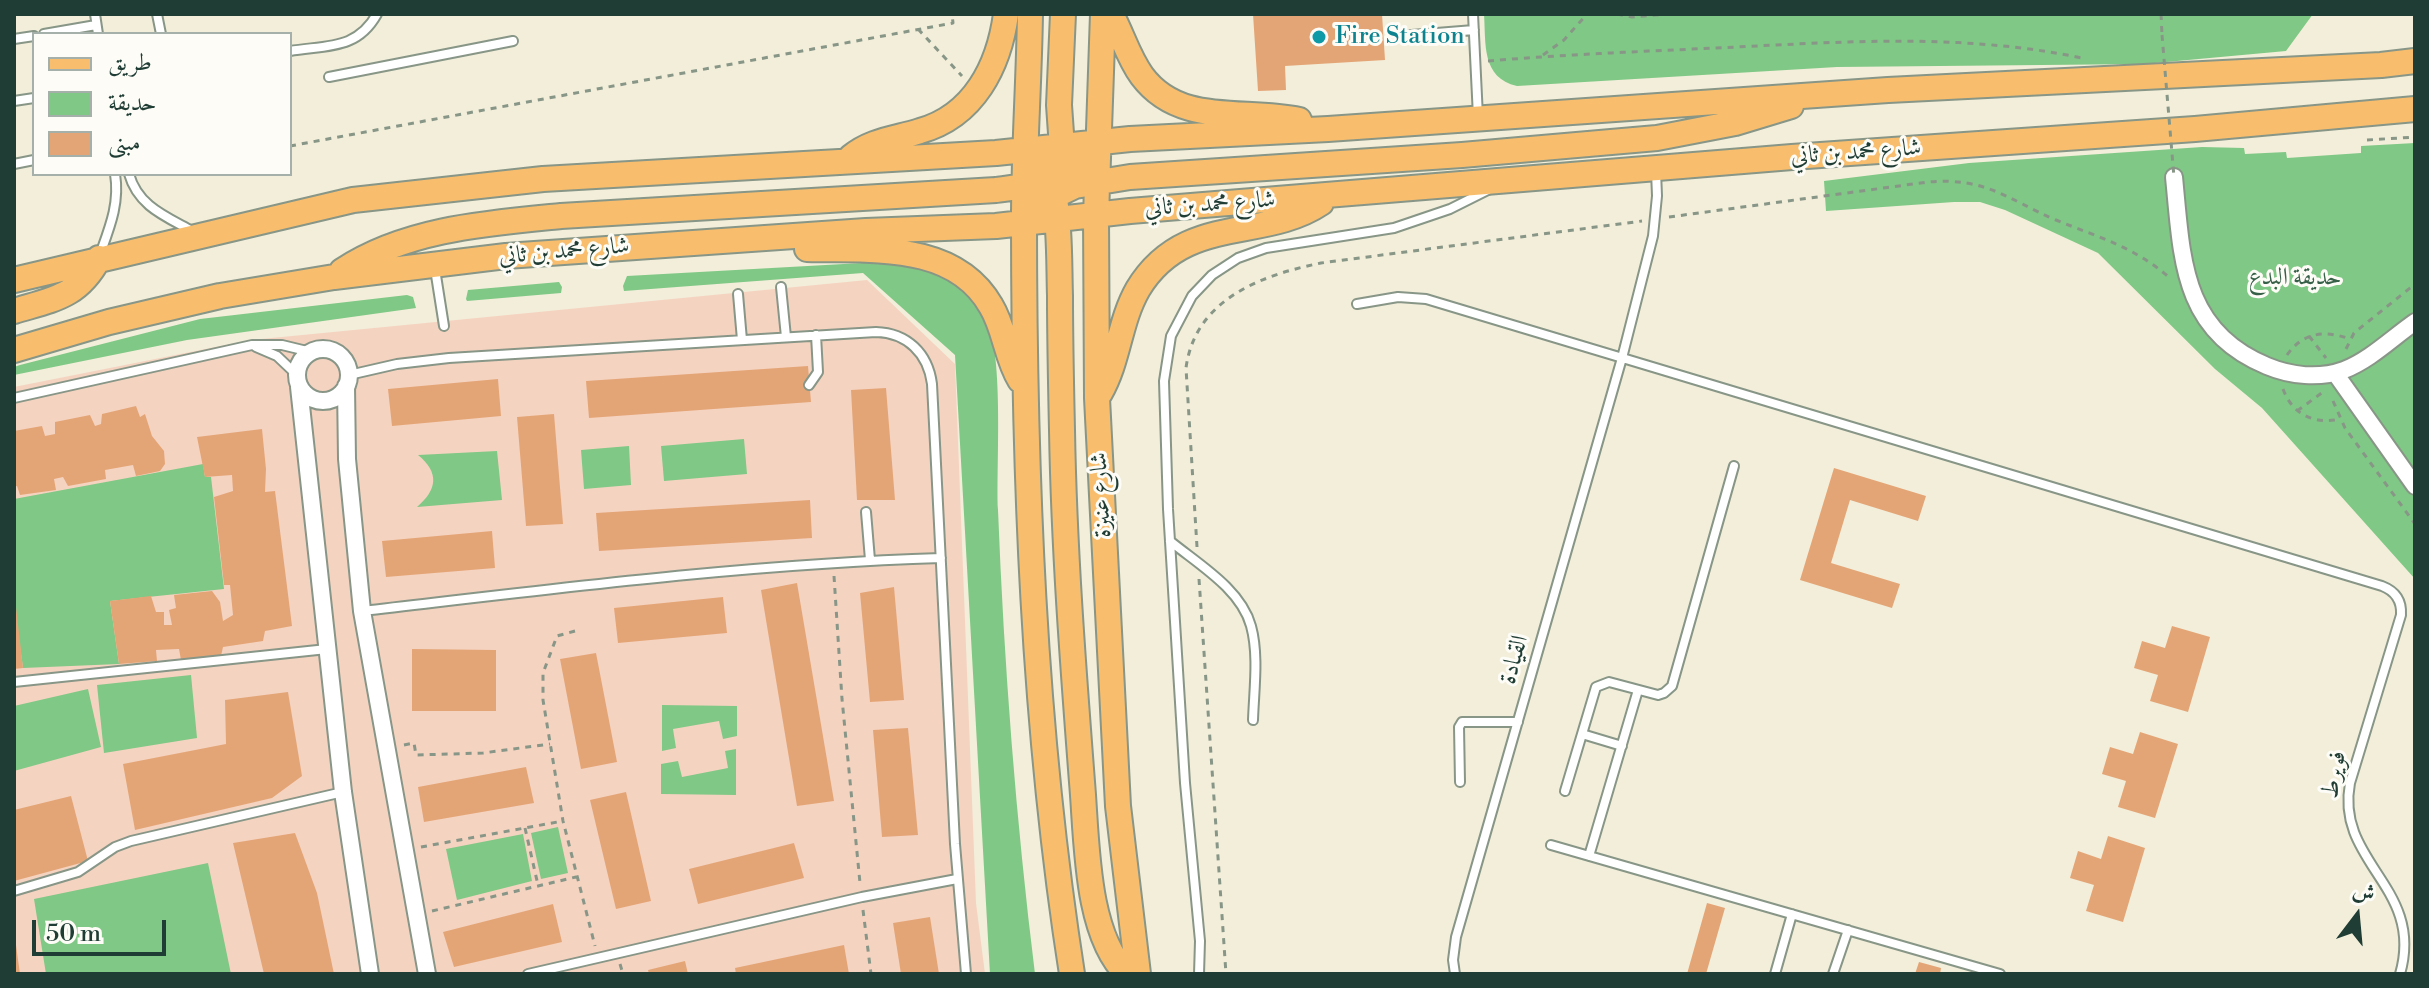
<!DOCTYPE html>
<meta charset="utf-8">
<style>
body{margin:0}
#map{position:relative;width:2429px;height:988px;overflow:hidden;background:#f2eeda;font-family:"Libre Bodoni",Amiri,serif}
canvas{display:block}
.frame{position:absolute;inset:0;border:16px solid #1f3d34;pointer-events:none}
.legend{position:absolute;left:32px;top:32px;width:260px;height:144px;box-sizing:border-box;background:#fdfcf7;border:2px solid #a4b0a9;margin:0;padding:10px 14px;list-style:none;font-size:24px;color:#1f3d34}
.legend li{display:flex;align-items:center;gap:16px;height:40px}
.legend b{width:40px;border:2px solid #a4b0a9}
.north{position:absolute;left:2317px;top:876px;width:80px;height:80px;-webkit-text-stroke:6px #fdfcf7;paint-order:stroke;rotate:16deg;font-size:22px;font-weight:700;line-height:32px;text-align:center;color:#1f3d34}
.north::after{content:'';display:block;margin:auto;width:28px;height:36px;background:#1f3d34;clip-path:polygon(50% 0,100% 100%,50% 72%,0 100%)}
.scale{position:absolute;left:32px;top:920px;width:134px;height:36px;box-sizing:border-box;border:4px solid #1f3d34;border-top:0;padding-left:10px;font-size:24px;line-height:28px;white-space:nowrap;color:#1f3d34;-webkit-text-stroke:6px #fdfcf7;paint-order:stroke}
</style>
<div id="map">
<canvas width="2429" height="988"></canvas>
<div class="frame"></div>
<ul class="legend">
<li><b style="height:10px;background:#f9be6d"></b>طريق</li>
<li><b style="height:22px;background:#80c885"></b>حديقة</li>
<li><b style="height:22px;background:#e4a576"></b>مبنى</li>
</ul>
<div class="north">ش</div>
<div class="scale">50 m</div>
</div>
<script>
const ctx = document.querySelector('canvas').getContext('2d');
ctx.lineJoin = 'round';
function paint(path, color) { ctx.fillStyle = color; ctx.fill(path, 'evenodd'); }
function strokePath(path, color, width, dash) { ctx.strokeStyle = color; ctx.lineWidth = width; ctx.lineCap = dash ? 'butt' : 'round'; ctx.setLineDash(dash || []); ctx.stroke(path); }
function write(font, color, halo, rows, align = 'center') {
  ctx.font = font + ' "Libre Bodoni",Amiri,serif'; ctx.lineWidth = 6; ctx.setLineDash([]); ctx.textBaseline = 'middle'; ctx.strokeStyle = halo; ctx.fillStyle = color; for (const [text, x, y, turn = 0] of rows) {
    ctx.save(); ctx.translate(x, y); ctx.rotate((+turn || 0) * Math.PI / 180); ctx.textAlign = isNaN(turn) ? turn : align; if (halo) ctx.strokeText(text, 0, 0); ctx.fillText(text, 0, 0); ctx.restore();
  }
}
const built = new Path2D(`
 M867,280L955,364L976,903L985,974H14V387L251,340Z`);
const green = new Path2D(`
 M1484,14H2313L2286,51L2144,64L1837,67L1517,86C1481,78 1486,43 1484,14Z
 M2415,143V579L2262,408L2215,369L2098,253L2005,210L1980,202H1954L1826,211L1824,181L1969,163L2202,147L2244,148L2245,154L2286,152L2287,158L2361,153V146Z
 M880,262C921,265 943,268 972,299C975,303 981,307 984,312C1005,351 996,462 998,510C1004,665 1016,820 1035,974H990L955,355L863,273L624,291L623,286L627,276Z
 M559,282L562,287L561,293L467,301L466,299L468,290Z
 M407,295L413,297L416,308L187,340L14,375V367L20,365L200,319Z
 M744,439L747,474L664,481L661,446Z
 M629,446L631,485L584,489L581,450Z
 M497,451L502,500L417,507C437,490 440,473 418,455Z
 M203,464L205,477H211L224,589L110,601L119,664L23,668L14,604V499Z
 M191,675L197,738L104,753L97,685Z
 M88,689L101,747L14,771V706Z
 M662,705L737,706V736L723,739L719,721L673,729L676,748L662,751Z
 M736,749V795L661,794V764L678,761L682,777L728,768L725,751Z
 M558,827L568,873L541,879L531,833Z
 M523,834L532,881L457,900L446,849Z
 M208,863L231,974H46L34,899Z`);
const building = new Path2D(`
 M1253,14H1382L1385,60L1285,66L1286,90L1258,91Z
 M808,366L811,402L589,418L586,381Z
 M498,379L501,416L392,426L388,389Z
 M886,388L895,500H857L851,390Z
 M136,406L140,417L145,414L152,436L164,451L165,464L160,471L136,476L133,465L105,470L106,479L68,486L63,477L54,479L56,490L20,495L17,486L14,487V431L42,426L45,436L55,434V422L90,415L95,426L101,424L102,414Z
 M554,414L563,524L526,526L517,417Z
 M262,429L266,469L265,492L275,491L292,626L265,631L263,641L223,647L221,656L181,660L179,649L156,650L157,661L119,664L110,601L151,596L156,612H164V625H172L169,610L176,608L174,595L212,591L220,602L223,621L233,615L230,585H224L214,497L233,491L232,475L205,477L197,437Z
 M1834,468L1926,496L1918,521L1850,500L1831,563L1900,584L1892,608L1800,580Z
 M810,500L812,538L599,551L596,513Z
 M492,531L495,568L386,577L382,541Z
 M797,583L834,801L797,806L761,590Z
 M894,587L904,700L870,702L860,593Z
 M723,597L727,633L618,643L614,608Z
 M14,607H16L23,668L14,669Z
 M2172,626L2210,637L2188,712L2150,701L2158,675L2134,668L2142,641L2165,648Z
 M412,649L496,650V711H412Z
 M596,653L617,762L581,769L560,659Z
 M288,692L302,776L272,798L135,830L123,764L226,744L225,700Z
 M908,728L918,835L882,837L873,730Z
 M2140,732L2178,744L2155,818L2118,807L2126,781L2102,774L2110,747L2133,754Z
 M526,767L534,803L424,822L418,787Z
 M626,792L651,901L616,909L590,800Z
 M71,796L88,861L14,881V810Z
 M295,833L317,893L334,974H264L233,843Z
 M2108,836L2145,848L2123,922L2086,911L2094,885L2070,878L2078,851L2101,859Z
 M794,843L804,878L698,904L689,869Z
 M1707,903L1725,908L1706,974H1687Z
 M553,904L562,942L454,967L443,932Z
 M930,917L939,974H901L893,923Z
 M14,945H16L20,974H14Z
 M844,945L849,974H736L735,968Z
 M685,961L688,974H649L648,970Z
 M1919,962L1941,968L1940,974H1915Z`);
const path = new Path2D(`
 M1617,14L1632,17L1666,14
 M2161,14L2162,35
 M918,29L962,76
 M1543,55L1564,40L1587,14
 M1488,61C1571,54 1654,51 1737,47C1853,41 1968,34 2082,58
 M2367,140L2415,137
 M290,146L953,23L952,14
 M1669,217L1928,182C1986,177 2007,199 2056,220C2100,238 2135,247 2171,279
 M2309,336L2326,358
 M2346,349L2354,333L2415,284
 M2287,355C2303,332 2325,330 2350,339
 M2283,389C2292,414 2314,425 2340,419
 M2333,401L2345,428L2415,524
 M2297,411L2323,392
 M1197,547L1186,368C1195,299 1262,275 1321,263L1642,221
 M834,576L842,699L860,883
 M1199,579L1226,974
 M575,631L557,636L543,673V700L563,821L595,946
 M404,745L414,743L416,755L483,753L550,744
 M525,828L538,885
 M421,847L563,821
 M863,910L871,974
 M432,911L576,877
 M620,964L623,974`);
const lane = new Path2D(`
 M95,14L98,34
 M157,14L161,34
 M1473,14L1478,117
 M44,34L96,25
 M1399,36L1474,30
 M14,39L34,36
 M290,51C327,45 357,50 377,14
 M329,77L513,41
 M14,101L34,98
 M14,164L34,160
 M129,174C138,206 165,216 192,231
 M99,257C109,229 120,204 115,174
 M435,269L444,326
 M781,287L786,337
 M738,294L742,340
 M1357,304L1398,297L1426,299L2382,586C2395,591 2402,600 2401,615L2350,783C2335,863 2425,887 2400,974
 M256,347L277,356L297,375
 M349,375L397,364L449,358L876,332C907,333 928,353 932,384L955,844L966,974
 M809,385L818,372L816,335
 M14,398L252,345H282L311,352
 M866,512L870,560
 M1170,541C1198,564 1241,589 1251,626C1259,655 1254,690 1253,720
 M362,611C554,589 747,564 941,558
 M14,682L327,649
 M1582,734L1622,746
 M1460,782L1459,727L1462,722H1518
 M1565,791L1596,687L1609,682L1658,695L1664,693L1672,686L1734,466
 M1551,845L2000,974
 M1589,856L1638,690
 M14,891L78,872L115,847L131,841L343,792
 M528,974L862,897L957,879
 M1199,974L1200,941L1185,783L1168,509L1164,381L1171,336L1192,296L1212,275L1238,258L1266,248L1394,228L1450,209L1488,190
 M1455,974L1453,960L1456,937L1622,358L1653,236L1657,196L1656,171
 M1775,974L1792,914
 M1833,974L1848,930`);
const street = new Path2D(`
 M2174,177C2182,257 2181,331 2267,366C2291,376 2319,379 2344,370C2370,360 2392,338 2415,322
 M297 375a26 26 0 1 1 52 0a26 26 0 1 1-52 0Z
 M2335,373L2415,486
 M346,386L347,459L362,611L427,974
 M299,387L343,792L370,974`);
const primary = new Path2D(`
 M1030,14C1029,83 1024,150 1024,219C1024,471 1033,725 1072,974
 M1063,14L1059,105L1063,162
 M1103,14L1096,216L1097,398L1118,806L1138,974
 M1111,14C1122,34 1128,57 1142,76C1180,127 1245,108 1299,120
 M1026,148C1044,161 1050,177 1055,199C1060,231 1059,264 1060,296C1060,341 1061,385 1062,430C1064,548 1073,665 1082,782C1087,838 1085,934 1127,974
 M851,157C872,140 895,139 920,131C974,116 999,66 1006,14
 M1042,202L1075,186L1130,177L1462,155L1657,138L1735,123L1791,106
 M807,249C871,251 954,241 991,306C1005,329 1006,357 1020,380
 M342,271C405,229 488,223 561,216L996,190C1032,185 1079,181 1097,144
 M14,280L353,200L543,179L996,153L1130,139L1328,129L1888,90L2381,65L2415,61
 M14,311C54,299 78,297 99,258
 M14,350L109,322L220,296L334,277L506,256L866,231L996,226L1130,211L1792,157L2195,129L2415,109
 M1100,393C1119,360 1119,322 1138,289C1184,213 1263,242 1321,203`);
const pathBridge = new Path2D(`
 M2162,35L2174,177`);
const markers = [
 [1319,37,8,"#0f9aa8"]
];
const cultureNames = [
 ["Fire Station",1335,37]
];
const streetNames = [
 ["شارع محمد بن ثاني",1856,153,-4],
 ["شارع محمد بن ثاني",1210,205,-4],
 ["شارع محمد بن ثاني",564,252,-5],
 ["شارع عنيزة",1102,495,-93],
 ["القيادة",1515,660,-74],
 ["فويرط",2335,775,-79]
];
const parkNames = [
 ["حديقة البدع",2295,278]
];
paint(built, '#f5d3c1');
paint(green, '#80c885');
paint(building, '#e4a576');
strokePath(lane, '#889687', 12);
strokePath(street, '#889687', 20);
strokePath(primary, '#889687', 28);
strokePath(path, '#889687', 3, [6, 6]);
strokePath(lane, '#fff', 8);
strokePath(street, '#fff', 16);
strokePath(primary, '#f9be6d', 24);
strokePath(pathBridge, '#889687', 3, [6, 6]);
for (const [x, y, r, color] of markers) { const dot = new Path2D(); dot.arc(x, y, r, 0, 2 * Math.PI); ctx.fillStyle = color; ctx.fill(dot); strokePath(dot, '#fdfcf7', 3); }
write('24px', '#0d838f', '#fdfcf7', cultureNames, 'left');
write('24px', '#1f3d34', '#fdfcf7', streetNames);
write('24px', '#376048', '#fdfcf7', parkNames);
</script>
